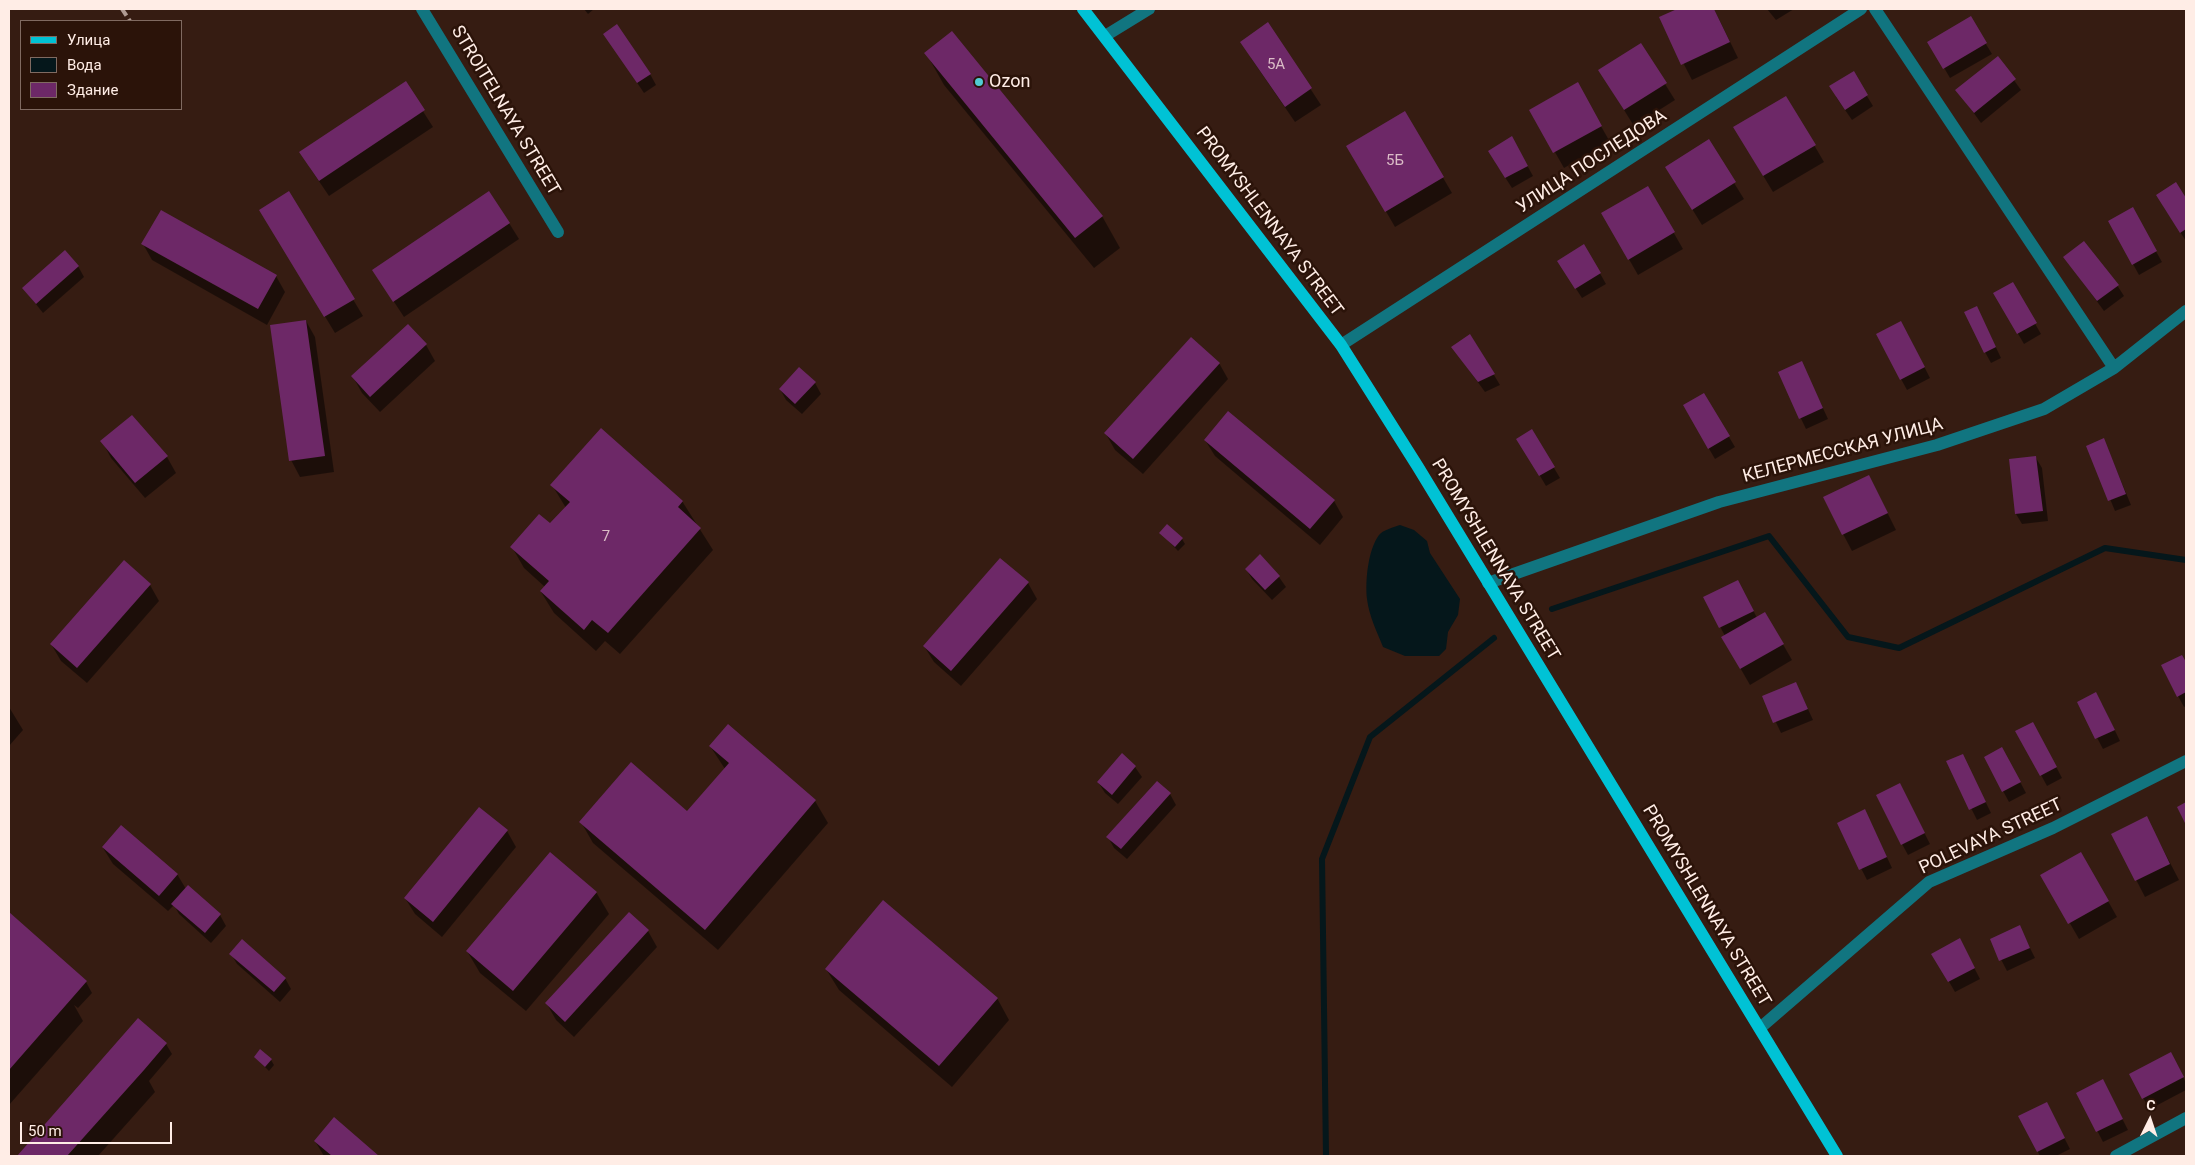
<!DOCTYPE html>
<meta charset="utf-8">
<style>
body{margin:0}
#map{position:relative;width:2195px;height:1165px;overflow:hidden;background:#361c12;font-family:Roboto,sans-serif}
canvas{display:block}
.frame{position:absolute;inset:0;border:10px solid #ffede6;pointer-events:none}
.legend{position:absolute;left:20px;top:20px;width:162px;height:90px;box-sizing:border-box;background:#2b1309;border:1px solid #806a61;margin:0;padding:6px 9px;list-style:none;font-size:15px;color:#ffede6}
.legend li{display:flex;align-items:center;gap:10px;height:25px}
.legend b{width:25px;border:1px solid #806a61}
.north{position:absolute;left:2125px;top:1095px;width:50px;height:50px;-webkit-text-stroke:4px #2b1309;paint-order:stroke;rotate:4deg;font-size:14px;font-weight:700;line-height:20px;text-align:center;color:#ffede6}
.north::after{content:'';display:block;margin:auto;width:18px;height:22px;background:#ffede6;clip-path:polygon(50% 0,100% 100%,50% 72%,0 100%)}
.scale{position:absolute;left:20px;top:1122px;width:152px;height:22px;box-sizing:border-box;border:2px solid #ffede6;border-top:0;padding-left:6px;font-size:15px;line-height:18px;white-space:nowrap;color:#ffede6;-webkit-text-stroke:4px #2b1309;paint-order:stroke}
</style>
<div id="map">
<canvas width="2195" height="1165"></canvas>
<div class="frame"></div>
<ul class="legend">
<li><b style="height:6px;background:#00c2d5"></b>Улица</li>
<li><b style="height:14px;background:#05171b"></b>Вода</li>
<li><b style="height:14px;background:#6d2867"></b>Здание</li>
</ul>
<div class="north">С</div>
<div class="scale">50 m</div>
</div>
<script>
const ctx = document.querySelector('canvas').getContext('2d');
ctx.lineJoin = 'round';
function paint(path, color) { ctx.fillStyle = color; ctx.fill(path, 'evenodd'); }
function strokePath(path, color, width, dash) { ctx.strokeStyle = color; ctx.lineWidth = width; ctx.lineCap = dash ? 'butt' : 'round'; ctx.setLineDash(dash || []); ctx.stroke(path); }
function write(font, color, halo, rows, align = 'center') {
  ctx.font = font + ' Roboto,sans-serif'; ctx.lineWidth = 5; ctx.setLineDash([]); ctx.textBaseline = 'middle'; ctx.strokeStyle = halo; ctx.fillStyle = color; for (const [text, x, y, turn = 0] of rows) {
    ctx.save(); ctx.translate(x, y); ctx.rotate((+turn || 0) * Math.PI / 180); ctx.textAlign = isNaN(turn) ? turn : align; if (halo) ctx.strokeText(text, 0, 0); ctx.fillText(text, 0, 0); ctx.restore();
  }
}
const water = new Path2D(`
 M1400,525L1414,530L1427,541L1430,553L1460,599L1458,615L1448,632L1446,649L1439,656H1405L1383,647C1377,632 1369,616 1367,599C1365,581 1368,550 1379,535C1383,530 1394,527 1400,525Z`);
const shadow = new Path2D(`
 M584,9H594L588,14Z
 M1680,9H1714L1738,58L1692,80L1660,18Z
 M1767,9H1794L1776,20Z
 M1970,18L1992,54L1950,78L1929,42Z
 M1268,24L1321,105L1295,122L1251,58Z
 M605,35L650,74L656,85L644,93Z
 M926,53L1102,216L1120,248L1094,268L944,85Z
 M1998,58L2021,90L1981,123L1957,90Z
 M1853,73L1873,106L1852,120L1836,97Z
 M405,83L433,127L329,196L310,168Z
 M1577,84L1610,142L1564,168L1531,110Z
 M1665,84L1675,100L1634,126L1609,86Z
 M1786,97L1824,162L1773,192L1744,144Z
 M1405,113L1452,193L1395,227L1348,146Z
 M1512,138L1533,176L1512,188L1495,162Z
 M1708,141L1744,199L1702,225L1676,183Z
 M2176,184L2186,200V241L2163,206Z
 M1648,188L1683,249L1638,275L1603,214Z
 M289,193L363,316L335,333L270,226Z
 M2132,209L2162,262L2139,275L2110,222Z
 M509,223L519,239L404,317L373,270Z
 M143,244L276,276L285,292L267,325L152,260Z
 M1584,245L1606,284L1582,298L1565,272Z
 M2065,258L2117,285L2124,296L2104,311Z
 M78,266L84,277L43,313L24,289Z
 M2012,284L2041,334L2024,344L1995,294Z
 M1982,318L2001,358L1991,363L1985,352Z
 M306,321L315,337L334,472L300,477L291,460Z
 M1907,333L1930,378L1907,390L1901,379Z
 M426,345L435,361L380,412L362,393L353,377Z
 M1453,348L1494,375L1500,385L1485,392Z
 M1219,363L1228,379L1143,474L1115,450L1106,434Z
 M1802,363L1828,419L1806,429L1779,373Z
 M815,383L821,394L802,414L786,400L780,389Z
 M1704,395L1735,447L1715,459L1684,406Z
 M132,416L167,457L176,473L145,498L111,458L102,441Z
 M1532,431L1560,478L1546,486L1518,439Z
 M1205,440L1334,501L1343,517L1320,545L1215,456Z
 M2104,440L2131,505L2115,511L2088,446Z
 M2036,458L2042,468L2048,521L2022,524L2016,514Z
 M552,485L682,501L713,550L620,654L605,641L596,651L554,613L541,592L545,587L524,568L512,547L550,525L566,508Z
 M1877,492L1896,530L1852,551L1824,498Z
 M1161,533L1182,539L1185,544L1178,551Z
 M1260,556L1279,577L1286,587L1272,600L1252,579L1246,569Z
 M1028,583L1037,599L961,686L934,662L924,646Z
 M150,585L159,601L87,683L61,661L51,644Z
 M1744,592L1757,618L1765,613L1792,660L1750,685L1723,638L1725,636L1705,598Z
 M2182,656L2186,664V706L2184,707L2178,696Z
 M1796,683L1813,720L1781,733L1764,697Z
 M2078,702L2102,704L2120,741L2103,749Z
 M9,707L23,730L9,746Z
 M728,726L815,801L828,823L718,950L593,843L581,822L687,813L725,769L710,746Z
 M2039,734L2062,778L2047,786L2041,775Z
 M1122,755L1135,767L1142,777L1118,804L1105,793L1098,782Z
 M2008,759L2026,793L2009,802L2003,791Z
 M1948,762L1968,766L1991,813L1977,820Z
 M1170,794L1176,805L1127,859L1114,848L1108,837Z
 M1905,795L1930,844L1908,855L1902,844Z
 M1870,821L1892,868L1867,880L1838,823Z
 M507,831L516,847L442,937L415,914L405,898Z
 M2155,834L2179,880L2145,897L2113,835Z
 M103,848L177,874L186,889L188,887L220,915L226,926L211,943L179,914L174,905L168,911L113,864Z
 M2081,853L2117,917L2079,939L2042,875Z
 M596,892L609,914L526,1011L480,973L467,951Z
 M9,913L86,982L92,993L78,1008L74,1005L83,1021L9,1105Z
 M648,931L657,947L574,1037L556,1020L547,1004Z
 M2025,938L2035,958L2007,971L1991,940Z
 M1965,950L1980,979L1955,992L1933,954Z
 M231,954L285,978L291,989L280,1002L237,964Z
 M826,969L997,998L1009,1020L952,1087L839,990Z
 M138,1020L166,1044L172,1054L149,1081L155,1092L98,1156H19Z
 M255,1057L271,1060L274,1065L269,1071Z
 M2177,1064L2186,1083V1090L2150,1109L2143,1098Z
 M2108,1091L2128,1130L2103,1142L2078,1093Z
 M2052,1114L2070,1149L2056,1156H2040L2020,1117Z
 M335,1119L377,1156H324L315,1141Z`);
const stream = new Path2D(`
 M1552,609L1769,536L1848,637L1899,648L2105,548L2186,560
 M1326,1156L1322,859L1370,737L1494,638`);
const building = new Path2D(`
 M1677,9H1714L1730,42L1681,65L1659,17Z
 M1971,16L1987,43L1943,69L1927,42Z
 M1268,22L1312,88L1285,107L1240,42Z
 M617,24L651,74L637,83L603,34Z
 M952,31L1103,216L1075,238L924,53Z
 M1641,43L1667,83L1624,110L1598,70Z
 M1998,56L2016,79L1974,113L1955,90Z
 M1854,71L1868,95L1845,110L1829,86Z
 M406,81L425,110L319,181L299,152Z
 M1578,82L1602,126L1553,153L1529,110Z
 M1786,96L1816,145L1763,176L1733,127Z
 M1405,111L1444,177L1385,212L1346,146Z
 M1512,136L1528,166L1505,178L1488,151Z
 M1709,139L1736,182L1692,210L1665,167Z
 M2176,182L2186,198V229L2180,233L2156,195Z
 M1648,186L1675,232L1628,260L1601,213Z
 M289,191L355,299L324,317L259,210Z
 M489,191L510,223L393,302L372,270Z
 M2133,207L2157,251L2132,265L2108,221Z
 M161,210L277,275L258,309L141,244Z
 M2084,241L2119,285L2097,301L2063,257Z
 M1584,244L1601,273L1575,289L1557,261Z
 M65,250L79,266L36,304L22,288Z
 M2013,282L2037,323L2017,334L1993,293Z
 M1977,306L1996,347L1984,353L1964,312Z
 M306,320L325,456L289,461L270,325Z
 M1901,321L1925,367L1900,380L1876,334Z
 M408,324L427,344L370,397L351,376Z
 M1470,334L1495,374L1478,382L1451,347Z
 M1191,337L1220,363L1133,459L1104,433Z
 M1802,361L1823,408L1799,419L1778,372Z
 M799,367L816,382L795,404L779,389Z
 M1704,393L1730,436L1708,449L1683,405Z
 M1228,411L1335,500L1310,529L1204,440Z
 M132,415L168,456L135,483L100,441Z
 M601,428L683,501L678,507L701,528L608,633L592,620L584,630L540,591L549,581L510,547L539,514L550,523L570,502L550,485Z
 M1532,429L1555,467L1539,476L1516,439Z
 M2104,438L2126,494L2108,501L2086,446Z
 M2036,456L2043,511L2015,514L2009,459Z
 M1869,475L1888,513L1842,535L1823,497Z
 M1167,524L1183,538L1175,547L1159,533Z
 M1260,554L1280,576L1265,590L1245,569Z
 M1000,558L1029,582L951,671L923,646Z
 M124,560L151,584L77,668L50,644Z
 M1738,580L1754,611L1719,628L1703,597Z
 M1765,612L1784,644L1740,669L1721,637Z
 M2182,655L2186,662V692L2177,697L2161,665Z
 M1796,682L1808,709L1773,723L1762,696Z
 M2096,692L2115,730L2095,739L2077,702Z
 M2033,722L2057,767L2040,776L2015,731Z
 M728,724L816,800L705,930L579,822L631,762L687,811L729,763L709,746Z
 M2002,747L2021,782L2002,792L1984,757Z
 M1122,753L1136,766L1112,795L1097,782Z
 M1963,754L1986,802L1969,810L1946,761Z
 M1157,781L1171,793L1121,849L1106,837Z
 M1900,783L1925,833L1901,845L1876,795Z
 M2186,802V825L2177,807Z
 M479,807L508,830L433,922L404,898Z
 M1865,809L1887,857L1859,870L1837,823Z
 M2147,816L2170,864L2135,881L2111,834Z
 M121,825L178,874L159,896L102,847Z
 M550,852L597,892L513,991L466,951Z
 M2081,852L2109,901L2068,924L2040,875Z
 M188,885L221,914L205,933L171,904Z
 M883,900L998,998L939,1066L825,969Z
 M9,912L87,981L9,1070Z
 M629,912L649,930L565,1022L545,1003Z
 M2020,925L2030,948L1999,961L1990,939Z
 M1960,938L1975,968L1948,982L1931,954Z
 M242,939L286,978L274,992L229,954Z
 M138,1018L167,1043L144,1070L67,1156H17Z
 M260,1049L272,1059L265,1067L254,1057Z
 M2171,1052L2184,1077L2142,1099L2129,1074Z
 M2103,1079L2123,1119L2096,1132L2076,1093Z
 M2047,1102L2065,1138L2037,1152L2018,1116Z
 M334,1117L379,1156H332L314,1141Z`);
const minor = new Path2D(`
 M422,9L558,232
 M1875,9L2114,368
 M1105,36L1149,9
 M1341,345L1861,9
 M1488,583L1719,502L1937,445L2044,409L2114,368L2186,311
 M1760,1028L1929,882L2053,828L2186,761
 M2116,1156L2186,1118`);
const major = new Path2D(`
 M1083,9L1341,345L1418,467L1837,1156`);
const rail = new Path2D(`
 M122,9L130,21`);
const markers = [
 [979,82,5,"#51ccd3"]
];
const numberNames = [
 ["5А",1276,65],
 ["5Б",1395,161],
 ["7",606,537]
];
const poiNames = [
 ["Ozon",989,82]
];
const streetNames = [
 ["STROITELNAYA STREET",505,111,59],
 ["УЛИЦА ПОСЛЕДОВА",1592,162,-33],
 ["PROMYSHLENNAYA STREET",1269,222,53],
 ["КЕЛЕРМЕССКАЯ УЛИЦА",1843,451,-15],
 ["PROMYSHLENNAYA STREET",1495,560,59],
 ["POLEVAYA STREET",1991,837,-25],
 ["PROMYSHLENNAYA STREET",1706,906,59]
];
paint(water, '#05171b');
paint(shadow, '#0007');
strokePath(stream, '#05171b', 6);
paint(building, '#6d2867');
strokePath(minor, '#117580', 12);
strokePath(major, '#00c2d5', 12);
strokePath(rail, '#af9a92', 4, [8, 4]);
for (const [x, y, r, color] of markers) { const dot = new Path2D(); dot.arc(x, y, r, 0, 2 * Math.PI); ctx.fillStyle = color; ctx.fill(dot); strokePath(dot, '#2b1309', 2); }
write('15px', '#dabcc6', null, numberNames);
write('18px', '#ffede6', '#2b1309', poiNames, 'left');
write('18px', '#ffede6', '#2b1309', streetNames);
</script>
